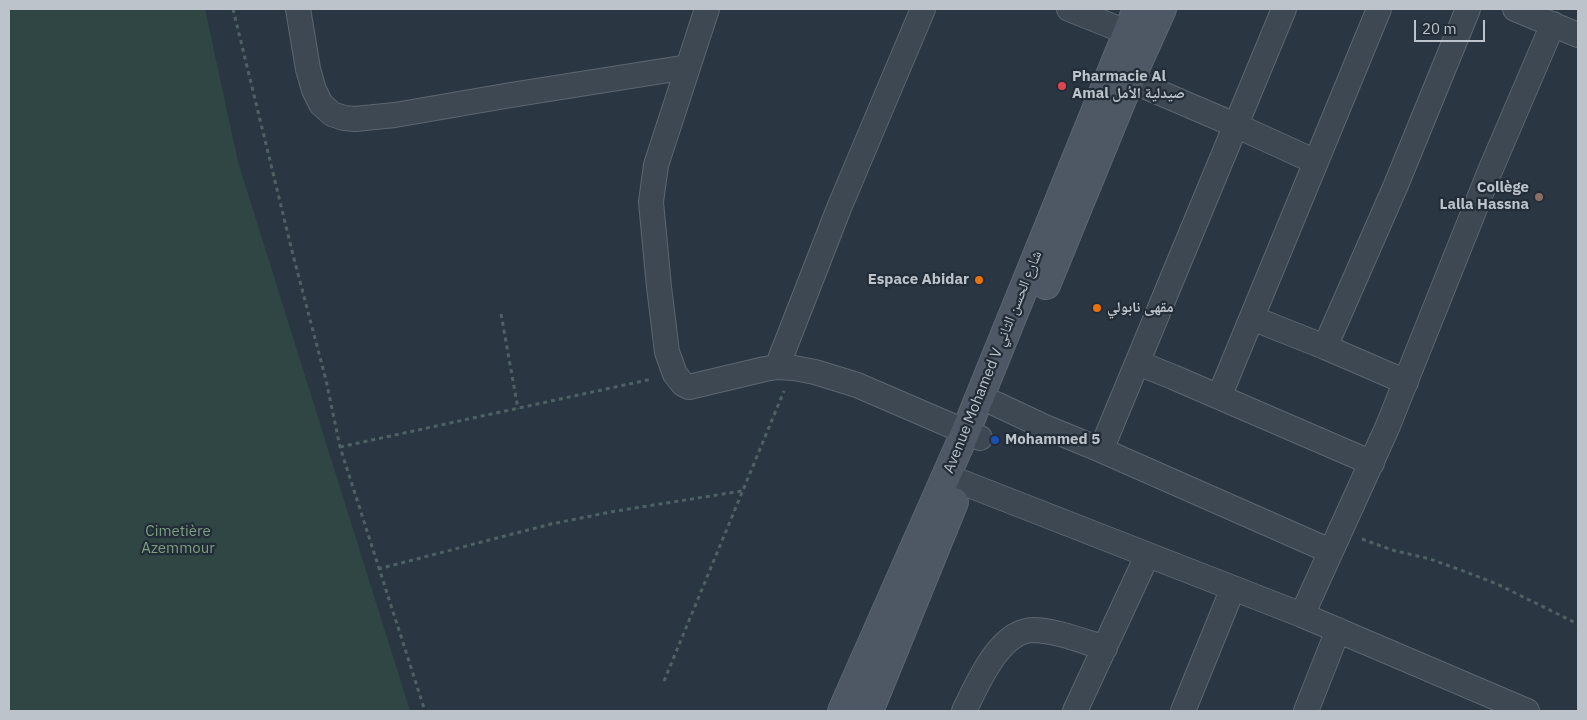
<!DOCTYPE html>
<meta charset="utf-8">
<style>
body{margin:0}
#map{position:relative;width:1587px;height:720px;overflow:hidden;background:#2a3742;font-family:"IBM Plex Sans",sans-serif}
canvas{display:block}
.frame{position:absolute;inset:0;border:10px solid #bcc3cb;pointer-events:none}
.scale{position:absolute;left:1414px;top:20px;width:71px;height:22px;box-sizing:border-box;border:2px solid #bcc3cb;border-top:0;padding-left:6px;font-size:15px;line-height:18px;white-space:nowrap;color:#bcc3cb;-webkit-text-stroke:4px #232d37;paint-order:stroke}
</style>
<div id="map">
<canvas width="1587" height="720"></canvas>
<div class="frame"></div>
<div class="scale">20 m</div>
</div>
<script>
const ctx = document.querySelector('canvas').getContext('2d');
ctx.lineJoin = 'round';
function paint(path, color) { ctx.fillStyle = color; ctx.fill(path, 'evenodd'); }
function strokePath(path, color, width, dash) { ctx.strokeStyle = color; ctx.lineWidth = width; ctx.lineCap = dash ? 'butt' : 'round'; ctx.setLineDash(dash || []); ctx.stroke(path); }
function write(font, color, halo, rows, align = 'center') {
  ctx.font = font + ' "IBM Plex Sans","Noto Naskh Arabic",sans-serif'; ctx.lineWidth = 4.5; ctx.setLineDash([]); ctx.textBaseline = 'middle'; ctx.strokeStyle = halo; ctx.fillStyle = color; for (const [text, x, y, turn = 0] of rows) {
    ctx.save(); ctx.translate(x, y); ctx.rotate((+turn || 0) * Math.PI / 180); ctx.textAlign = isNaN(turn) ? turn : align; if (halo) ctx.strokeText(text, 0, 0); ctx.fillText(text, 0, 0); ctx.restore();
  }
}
const green = new Path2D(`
 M9,9H205L238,162L410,711H9Z`);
const path = new Path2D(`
 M233,9L293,255L326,380L340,447L425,711
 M501,314L518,409
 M340,447L652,379
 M1362,539L1392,550L1430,559L1466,572L1497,584L1578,624
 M378,569L551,524L616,511L742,491
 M664,681L784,391`);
const street = new Path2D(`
 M298,9L308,69L314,90L321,104L332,114L344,118L355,119L395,115L511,95L688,67
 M707,9L656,165L651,202L659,287L667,352L675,374L683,384L689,387L765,369L777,367L794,368L815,372L857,385L980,438
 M1069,9L1144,39
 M1284,9L1101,450L1330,551
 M1515,9L1578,35
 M1130,80L1235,125L1316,162
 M1252,318L1325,347
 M1138,363L1173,377L1372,463
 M777,367L839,208L923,9
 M1406,382L1325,347L1396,185L1468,9
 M1219,397L1379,9
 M996,404L1045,427L1101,450
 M946,476L1302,615L1527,711
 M1302,615L1387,428L1490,171L1553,24
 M964,711C977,685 999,630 1034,630C1058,631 1082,641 1105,648
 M1075,711L1147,556
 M1183,711L1233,588
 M1306,711L1338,630`);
const secondary = new Path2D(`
 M1046,285L1130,80L1162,9
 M842,711L965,433L1137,9
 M869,711L954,502`);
const markers = [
 [1062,86,5,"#e0444e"],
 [1539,197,5,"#8d6e63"],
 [979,280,5,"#e8710a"],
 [1097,308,5,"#e8710a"],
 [995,440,5,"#1a4fb4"]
];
const poiNames = [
 ["Pharmacie Al",1072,77],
 ["Amal صيدلية الأمل",1072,94],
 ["Collège",1529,188,"right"],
 ["Lalla Hassna",1529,205,"right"],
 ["Espace Abidar",969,280,"right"],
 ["مقهى نابولي",1107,308],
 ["Mohammed 5",1005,440]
];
const streetNames = [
 ["Avenue Mohamed V شارع الحسن الثاني",993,362,-68]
];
const parkNames = [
 ["Cimetière",178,532],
 ["Azemmour",178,549]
];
paint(green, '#2f4645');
strokePath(street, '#5d666f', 26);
strokePath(secondary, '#5d666f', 30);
strokePath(path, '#4f6263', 3, [4, 4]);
strokePath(street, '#3e4852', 24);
strokePath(secondary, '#4d5864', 28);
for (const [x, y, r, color] of markers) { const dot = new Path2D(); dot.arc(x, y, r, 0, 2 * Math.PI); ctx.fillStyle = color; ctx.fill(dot); strokePath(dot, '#232d37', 2); }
write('bold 15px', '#bcc3cb', '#232d37', poiNames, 'left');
write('15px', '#bcc3cb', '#232d37', streetNames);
write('15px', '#7c9f81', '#232d37', parkNames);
</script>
